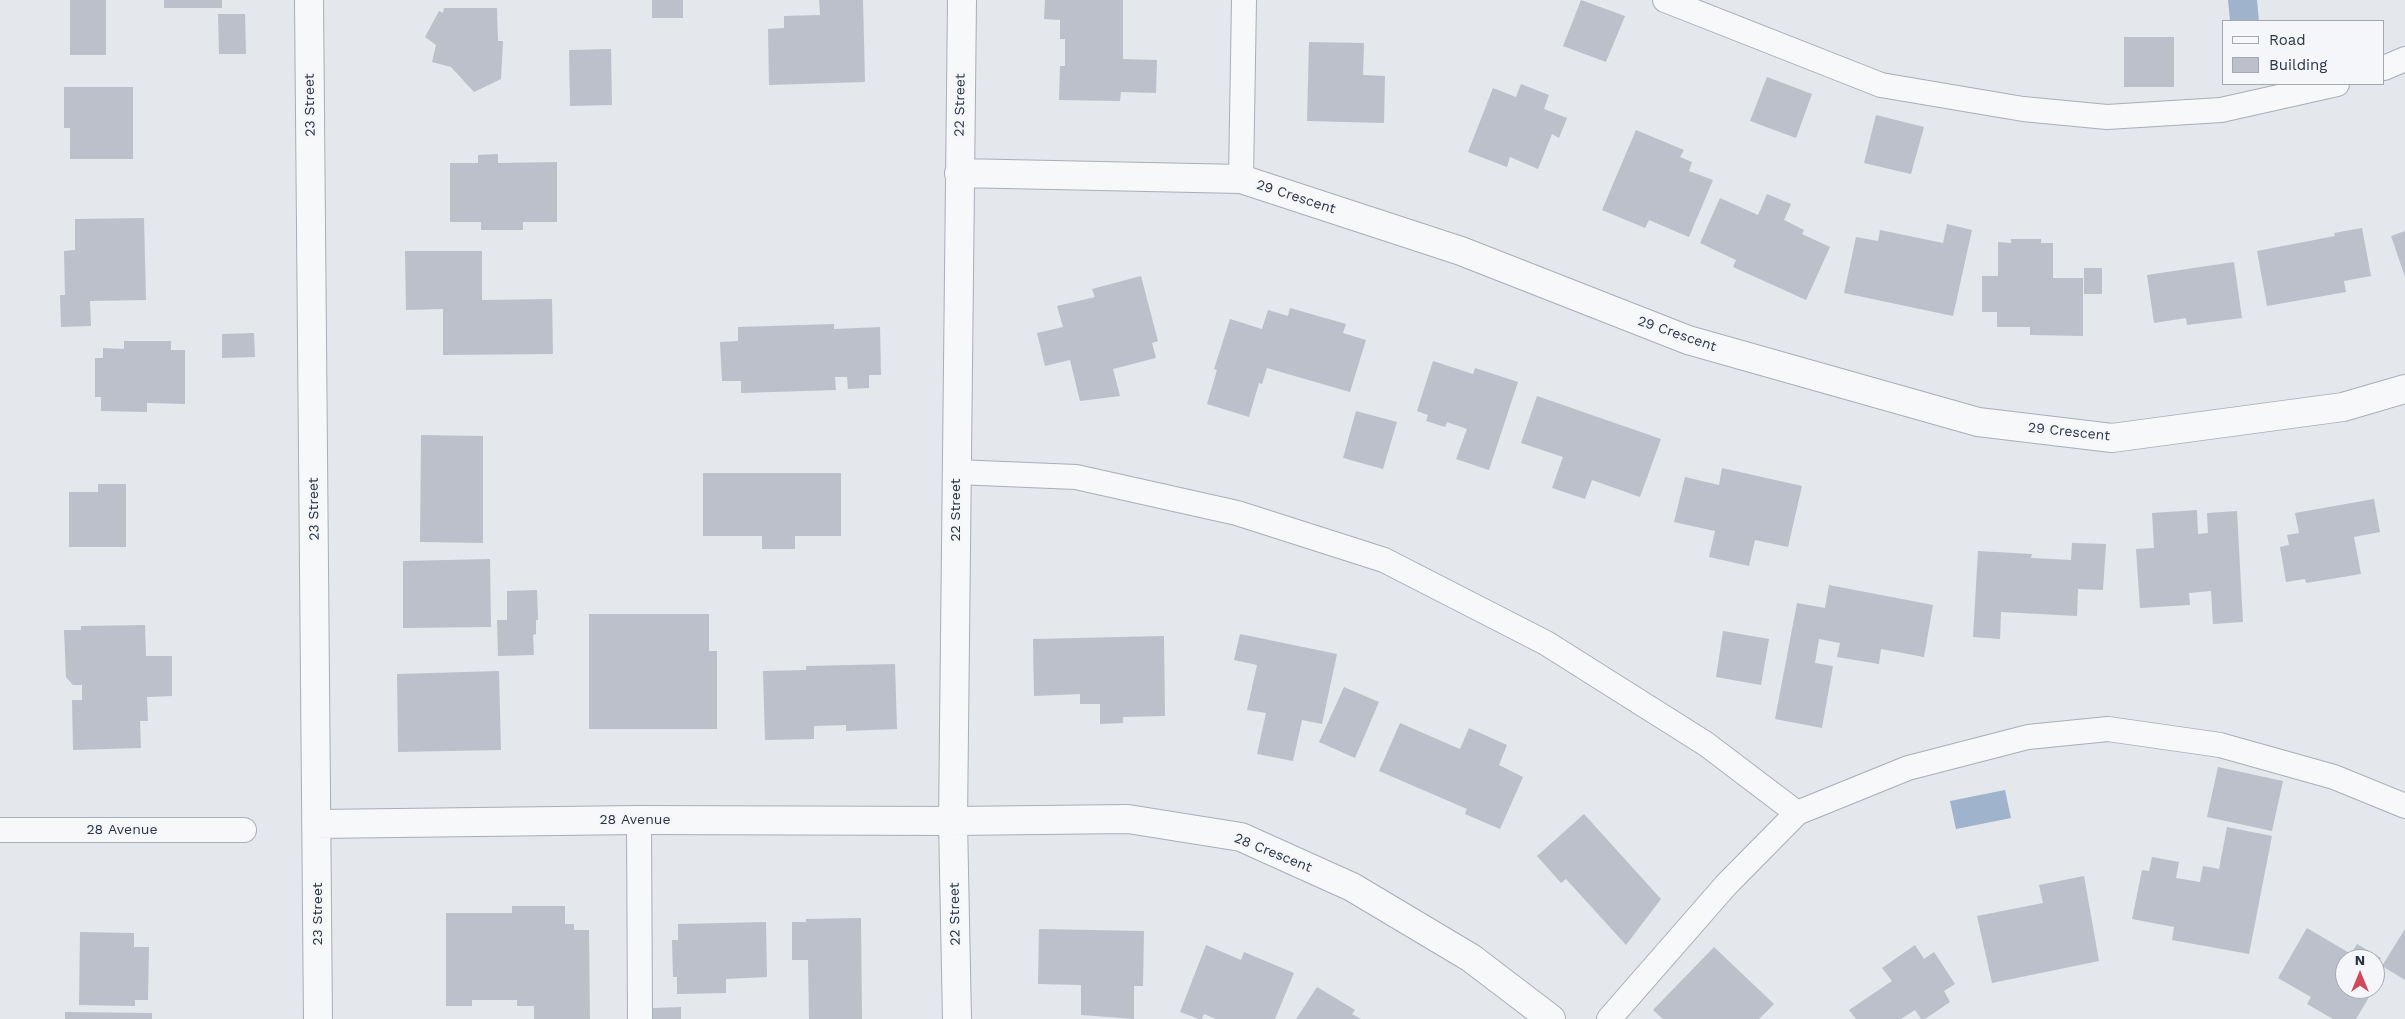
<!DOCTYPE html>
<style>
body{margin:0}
#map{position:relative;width:2405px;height:1019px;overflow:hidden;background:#e4e7ec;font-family:"Work Sans",sans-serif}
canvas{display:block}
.legend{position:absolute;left:2222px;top:20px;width:162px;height:65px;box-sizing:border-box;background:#f4f6f9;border:1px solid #a4a8b1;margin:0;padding:6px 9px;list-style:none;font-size:15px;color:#2b3445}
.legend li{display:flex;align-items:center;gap:10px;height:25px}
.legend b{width:25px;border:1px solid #a4a8b1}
.north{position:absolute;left:2335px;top:949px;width:50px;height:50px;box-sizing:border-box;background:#f4f6f9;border:1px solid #a4a8b1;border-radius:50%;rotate:0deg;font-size:14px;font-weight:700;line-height:20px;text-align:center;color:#2b3445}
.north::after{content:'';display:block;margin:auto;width:18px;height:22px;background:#d1495b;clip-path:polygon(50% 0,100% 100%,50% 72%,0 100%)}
</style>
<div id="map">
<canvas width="2405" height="1019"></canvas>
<ul class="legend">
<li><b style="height:6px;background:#f7f8fa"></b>Road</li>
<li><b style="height:14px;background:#bbc0ca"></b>Building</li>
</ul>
<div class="north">N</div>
</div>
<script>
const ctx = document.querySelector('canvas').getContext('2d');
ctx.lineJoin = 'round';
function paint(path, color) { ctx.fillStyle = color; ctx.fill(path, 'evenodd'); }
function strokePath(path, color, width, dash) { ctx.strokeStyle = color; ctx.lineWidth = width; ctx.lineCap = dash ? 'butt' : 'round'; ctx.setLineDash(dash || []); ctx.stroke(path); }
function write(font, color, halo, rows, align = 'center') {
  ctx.font = font + ' "Work Sans",sans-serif'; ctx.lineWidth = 4.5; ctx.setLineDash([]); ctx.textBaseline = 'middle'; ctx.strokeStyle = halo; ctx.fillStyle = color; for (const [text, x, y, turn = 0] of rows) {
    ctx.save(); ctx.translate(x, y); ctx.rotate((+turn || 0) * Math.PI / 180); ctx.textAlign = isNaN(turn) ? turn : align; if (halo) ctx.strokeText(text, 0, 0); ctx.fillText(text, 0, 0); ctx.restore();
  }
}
const water = new Path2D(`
 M2228,0H2257L2259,21H2230Z
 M2005,790L2011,818L1956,829L1950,801Z`);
const building = new Path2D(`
 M70,0H106V55H70Z
 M164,0H222V8H164Z
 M652,0H683V18H652Z
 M819,0H863L865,82L769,85L768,29L784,28V16L820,15Z
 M1045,0H1123V59L1157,60L1156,93L1121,92L1120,101L1059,100L1060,66H1065V39H1060V20L1044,19Z
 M1581,0L1625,16L1606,62L1563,46Z
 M444,8H497L498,41H503L501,79L474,92L451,67L432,62L436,45L425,37L439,11L443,13Z
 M218,14H245L246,54H219Z
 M2124,37H2174V87H2124Z
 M1309,42L1364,43L1363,75L1385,76L1384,123L1307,121Z
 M611,49L612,105L570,106L569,50Z
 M1767,77L1812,94L1796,138L1750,121Z
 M1521,84L1549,95L1544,109L1567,118L1559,138L1552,134L1538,169L1510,157L1507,167L1468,152L1493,88L1516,97Z
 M64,87H133V159H70V128H64Z
 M1876,115L1924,127L1911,174L1864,163Z
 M1636,130L1684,150L1680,157L1692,162L1689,171L1713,180L1689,237L1649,220L1645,228L1602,210Z
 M498,154V163L557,162V222H523V230H481V222H450V163H478V155Z
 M1767,194L1791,204L1784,220L1804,230L1802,234L1830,247L1806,300L1733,267L1736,260L1700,243L1720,198L1758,215Z
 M144,218L146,300L90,301L91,326L61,327L60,295H65L64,251L75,250V219Z
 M1947,224L1972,230L1953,316L1844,293L1856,237L1878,241L1880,230L1943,243Z
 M2362,228L2371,276L2344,281L2346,292L2267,306L2257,251L2335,236L2334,233Z
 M2405,231V277L2391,236Z
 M2011,239H2041V243H2053V278H2083V336L2030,335V327H1997V312H1982V276H1998V242L2011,243Z
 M405,251H482V300L552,299L553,354L443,355V309L406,310Z
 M2234,262L2242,318L2187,325L2186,318L2154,323L2147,275Z
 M2084,268H2102V294H2084Z
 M1141,276L1158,341L1152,343L1156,358L1113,369L1120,396L1080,401L1070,360L1045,366L1037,333L1063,327L1057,306L1095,297L1092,289Z
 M1290,308L1346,324L1343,333L1366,340L1350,392L1267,368L1262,384L1259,383L1249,417L1207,404L1217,370L1214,369L1230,319L1262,329L1268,310L1288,316Z
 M834,324V329L880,327L881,375H869V388L848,389L847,377H835L836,390L741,393V381H722L720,342L738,341V327Z
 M254,333L255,357L222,358V334Z
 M124,341H171V350H185V404L147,403V412L101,411V397H95V358H103V348L124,349Z
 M1433,361L1473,374L1475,368L1518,382L1489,470L1456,459L1467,429L1447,422L1445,427L1426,421L1428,415L1417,411Z
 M1537,396L1661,439L1640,497L1592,480L1585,499L1552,488L1563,457L1521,443Z
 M1356,411L1397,422L1383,469L1343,458Z
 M421,435L483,436V543L420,542Z
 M1722,468L1802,486L1788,547L1755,540L1749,566L1709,557L1715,531L1674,522L1685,477L1719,485Z
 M703,473H841V536H795V549H762V536H703Z
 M98,484H126V547H69V492H98Z
 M2374,499L2380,532L2354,537L2361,574L2306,583L2305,579L2286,582L2280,547L2289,545L2287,535L2299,533L2295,513Z
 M2197,510L2198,534L2208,533L2207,513L2237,511L2243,622L2213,624L2211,591L2189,593L2190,605L2140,608L2136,549L2154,548L2152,513Z
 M2072,543L2106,544L2103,590L2078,589L2077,616L2001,612L2000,639L1973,637L1978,551L2032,554L2031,558L2071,560Z
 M490,559L491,627L403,628V561Z
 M1829,585L1933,605L1924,657L1881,649L1879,664L1837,657L1840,643L1819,639L1815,663L1833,666L1822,728L1775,719L1797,603L1825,608Z
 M537,590L538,620H536V634L533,635L534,655L498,656L497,620H507V591Z
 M589,614H709V651H717V729H589Z
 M145,625L146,656H172V696L147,697L148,721H140L141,748L73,750L72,700H82V685H73L66,677L64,630H81V626Z
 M1723,631L1769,639L1761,685L1716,677Z
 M1240,634L1337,654L1322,724L1302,720L1293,761L1257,754L1266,713L1247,710L1257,665L1234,660Z
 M1164,636L1165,716L1123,717V723L1100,724V704H1080V694L1034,696L1033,639Z
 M895,664L897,729L846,731V725L814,726V739L765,740L763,671L806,670V666Z
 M499,671L501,750L398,752L397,674Z
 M1344,687L1379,702L1355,758L1319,742Z
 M1400,723L1460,749L1469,728L1507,745L1499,765L1523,777L1500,829L1465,814L1467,809L1379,771Z
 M2218,767L2283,781L2272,831L2207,817Z
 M1584,814L1661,899L1626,945L1566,879L1561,883L1537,856Z
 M2227,827L2272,836L2249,954L2172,940L2174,927L2132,919L2142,870L2149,871L2152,857L2179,862L2176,878L2200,882L2203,866L2219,869Z
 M2084,876L2099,961L1992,983L1977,916L2043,903L2039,885Z
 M512,906H565V924H574V930H589L590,1019H534V1006H517V1000H472V1006H446V913H512Z
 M861,918L862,1019H809L808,960H792V922H806V919Z
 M766,922L767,977L726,979V993L677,994V977H673L672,940H678V924Z
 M2307,928L2351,954L2357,944L2381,958L2375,967V959H2345V989H2374L2356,1019H2333L2307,1004L2311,997L2278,978Z
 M1039,929L1144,931L1143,986H1134V1019L1081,1015V985L1038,984Z
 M2405,929V980L2382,966Z
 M80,932L134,933V947H149L148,1000H135V1006L79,1005Z
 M1206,945L1241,960L1244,952L1294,973L1275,1019H1216L1204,1014L1202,1019H1199L1180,1012Z
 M1915,945L1924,959L1934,952L1955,984L1944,991L1950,1002L1925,1019H1921L1915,1010L1901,1019H1856L1849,1010L1892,981L1882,968Z
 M1714,947L1774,1004L1759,1019H1663L1653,1010Z
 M2375,968L2383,973L2375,987Z
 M1317,987L1355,1010L1352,1014L1361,1019H1296Z
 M681,1007V1019H653V1008Z
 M65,1012L152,1013V1019H65Z`);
const service = new Path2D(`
 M1665,0L1881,85L2023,109L2107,117L2221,110L2337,84
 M2384,68L2405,59
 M1241,179L1244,0
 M956,472L1076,477L1237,513L1384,560L1546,643L1706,744L1797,813
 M639,820L640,1019
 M0,830H244
 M1609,1019L1726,885L1797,813L1908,768L2028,737L2108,729L2220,745L2334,777L2405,806`);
const minor = new Path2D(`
 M309,0L318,1019
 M959,173L1241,179L1461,251L1688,340L1978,422L2112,438L2343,407L2405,389
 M317,824L639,820L953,821L1128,819L1241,837L1352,887L1471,958L1551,1019
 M957,1019L953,821L962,0`);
const streetNames = [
 ["23 Street",310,105,-91],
 ["22 Street",960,105,-89],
 ["29 Crescent",1296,197,18],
 ["29 Crescent",1677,334,19],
 ["29 Crescent",2069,432,6],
 ["23 Street",314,509,-91],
 ["22 Street",956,510,-90],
 ["28 Avenue",635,820],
 ["28 Avenue",122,830],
 ["28 Crescent",1273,853,22],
 ["23 Street",318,914,-90],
 ["22 Street",955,914,-91]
];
paint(water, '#9fb4cc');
paint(building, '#bbc0ca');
strokePath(service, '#a9aeb7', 26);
strokePath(minor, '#a9aeb7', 30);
strokePath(service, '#f7f8fa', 24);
strokePath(minor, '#f7f8fa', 28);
write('14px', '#2b3445', '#f4f6f9', streetNames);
</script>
